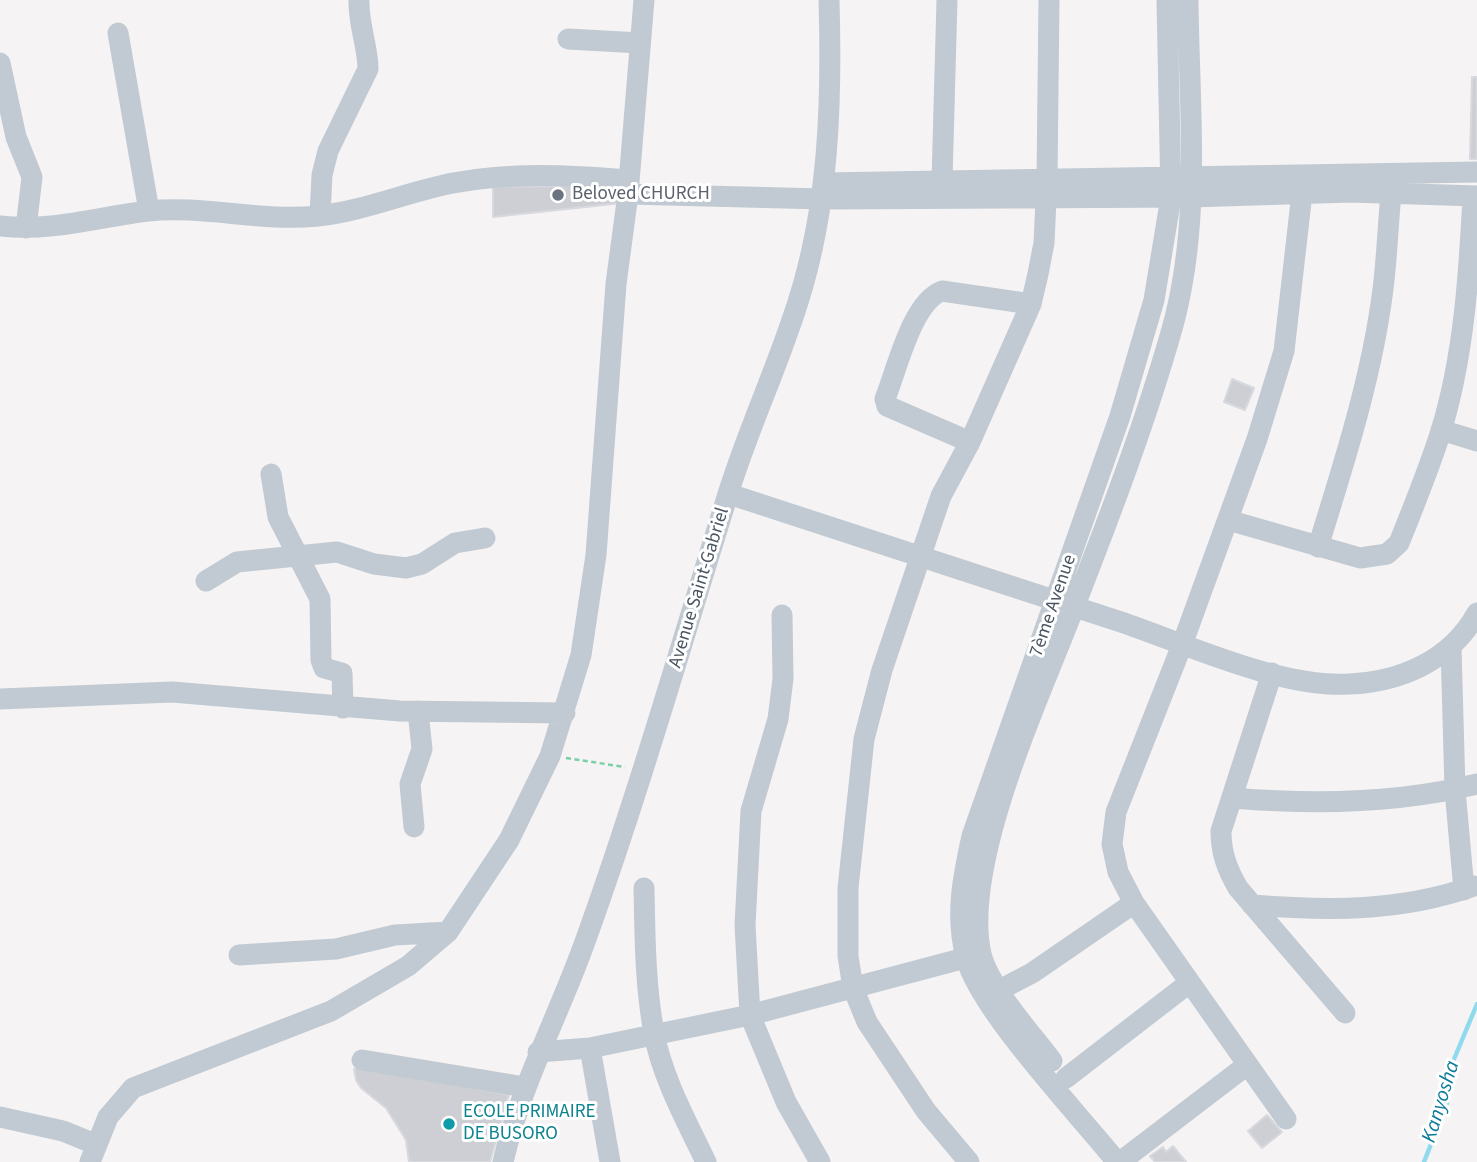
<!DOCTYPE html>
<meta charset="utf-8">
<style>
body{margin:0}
canvas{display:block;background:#f5f3f3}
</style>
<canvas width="1477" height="1162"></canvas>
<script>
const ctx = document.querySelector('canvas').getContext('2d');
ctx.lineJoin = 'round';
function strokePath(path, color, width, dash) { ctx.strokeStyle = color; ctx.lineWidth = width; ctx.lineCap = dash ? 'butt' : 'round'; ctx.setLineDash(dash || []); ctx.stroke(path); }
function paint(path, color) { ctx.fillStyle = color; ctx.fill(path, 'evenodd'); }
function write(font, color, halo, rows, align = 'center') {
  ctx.font = font + ' "Source Sans 3",sans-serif'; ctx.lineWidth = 6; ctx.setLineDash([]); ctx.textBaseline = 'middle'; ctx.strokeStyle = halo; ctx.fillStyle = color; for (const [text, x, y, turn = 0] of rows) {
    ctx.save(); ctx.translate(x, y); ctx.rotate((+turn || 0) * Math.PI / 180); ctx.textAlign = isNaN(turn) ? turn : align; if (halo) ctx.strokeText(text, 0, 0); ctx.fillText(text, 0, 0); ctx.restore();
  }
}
const stream = new Path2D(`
 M1424,1162L1447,1103L1452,1064L1477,1004`);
const building = new Path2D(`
 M1472,77H1477V159H1470Z
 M624,185L622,203L493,217V187Z
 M1232,379L1254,388L1245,410L1224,402Z
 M363,1066L509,1095L490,1162H409L406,1140L386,1108L361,1088L356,1080L354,1069Z
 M1267,1115L1282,1132L1262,1148L1248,1131Z
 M1173,1146L1186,1162H1155L1150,1156L1163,1147L1166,1152Z`);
const path = new Path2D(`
 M566,758L625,767`);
const minor = new Path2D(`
 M118,33L149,211
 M568,39L640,43
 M0,63L16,137L32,177L26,228
 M942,180L947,0
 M824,183L1477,172
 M628,194L823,199L1191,197L1350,192L1477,196
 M320,215L322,175L328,151L368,69C368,46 358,24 359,0
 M0,226C51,232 98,217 148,211C203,205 261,222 318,216C364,211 407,192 453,183C512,172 569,175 628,180
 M1441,430L1477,441
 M970,442L887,406L885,399C897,369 912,302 942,291L1031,304
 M271,474L278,517L320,599L321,660L324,668L342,673L343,708
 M729,494C859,536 990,578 1121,622C1186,644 1280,688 1349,684C1401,682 1451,660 1477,613
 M1228,520L1360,558L1387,554L1399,543C1414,506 1429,469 1441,431C1464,356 1469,275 1473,196
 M1318,547C1344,463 1372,377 1383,289C1387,257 1388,225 1391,193
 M206,581L237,562L337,552L374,564L406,568L422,564L455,543L485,538
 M782,615L783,679L778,719L751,811L745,925L750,1015L786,1102L820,1162
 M1451,647L1455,790L1464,890
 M1272,673L1221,831C1221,853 1227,869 1238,888L1345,1013
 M0,699L172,692L400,711L565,713
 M1233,798C1315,805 1397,804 1477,784
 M414,827L410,784L422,749L418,711
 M644,888C645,936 645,985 654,1033C662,1077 687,1122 706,1162
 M1252,905C1328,911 1401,912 1474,886
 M239,955L336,949L395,935L448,932
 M988,996L1032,973L1134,903
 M590,1048L610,1162
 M538,1052L590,1048L750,1015L980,954
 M362,1060L525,1087
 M1052,1061C1031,1033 989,987 981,954C961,863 1040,697 1073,610C1109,518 1145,424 1172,329C1202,222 1189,110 1188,0
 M1066,1078L1189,983
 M0,1117L63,1131L95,1144
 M1286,1119L1134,903L1118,872L1112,844L1116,812L1182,645L1257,439L1284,351L1302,193
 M90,1162L108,1117L133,1088L331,1011L408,966L448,932L509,840L550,756L581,655L596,555L616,284L628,194L644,0
 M503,1162C521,1084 559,1015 586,939C639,792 682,641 729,491C749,427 778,366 798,302C829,205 832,102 829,0
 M969,1162L926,1111L867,1022L853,988L848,956V888L864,739L882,670L941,496L970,442L1031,304L1038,274L1044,243L1047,178L1049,0
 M1117,1162C1080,1116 978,1008 966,957C955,915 963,877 972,836L1120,416L1154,300L1171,197L1167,0
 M1120,1162L1247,1065`);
const markers = [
 [558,195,7,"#6b7280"],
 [449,1124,7,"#0f9aa8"]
];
const worshipNames = [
 ["Beloved CHURCH",572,195]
];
const streetNames = [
 ["Avenue Saint-Gabriel",700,588,-73],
 ["7ème Avenue",1054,606,-71]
];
const cultureNames = [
 ["ECOLE PRIMAIRE",463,1113],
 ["DE BUSORO",463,1135]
];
const waterNames = [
 ["Kanyosha",1442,1102,-73]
];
strokePath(stream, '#90daee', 4.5);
paint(building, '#cdcfd5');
strokePath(building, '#d7d9de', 2);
strokePath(path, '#7ad0a6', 2.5, [5, 3.5]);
strokePath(minor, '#c1cad2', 21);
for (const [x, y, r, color] of markers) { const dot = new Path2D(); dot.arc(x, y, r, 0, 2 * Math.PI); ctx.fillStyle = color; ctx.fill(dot); strokePath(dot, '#fff', 2.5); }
write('19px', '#5b616d', '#fff', worshipNames, 'left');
write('19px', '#4a5661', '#fff', streetNames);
write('19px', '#0d838f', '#fff', cultureNames, 'left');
write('italic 21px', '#0c7c9b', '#fff', waterNames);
</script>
